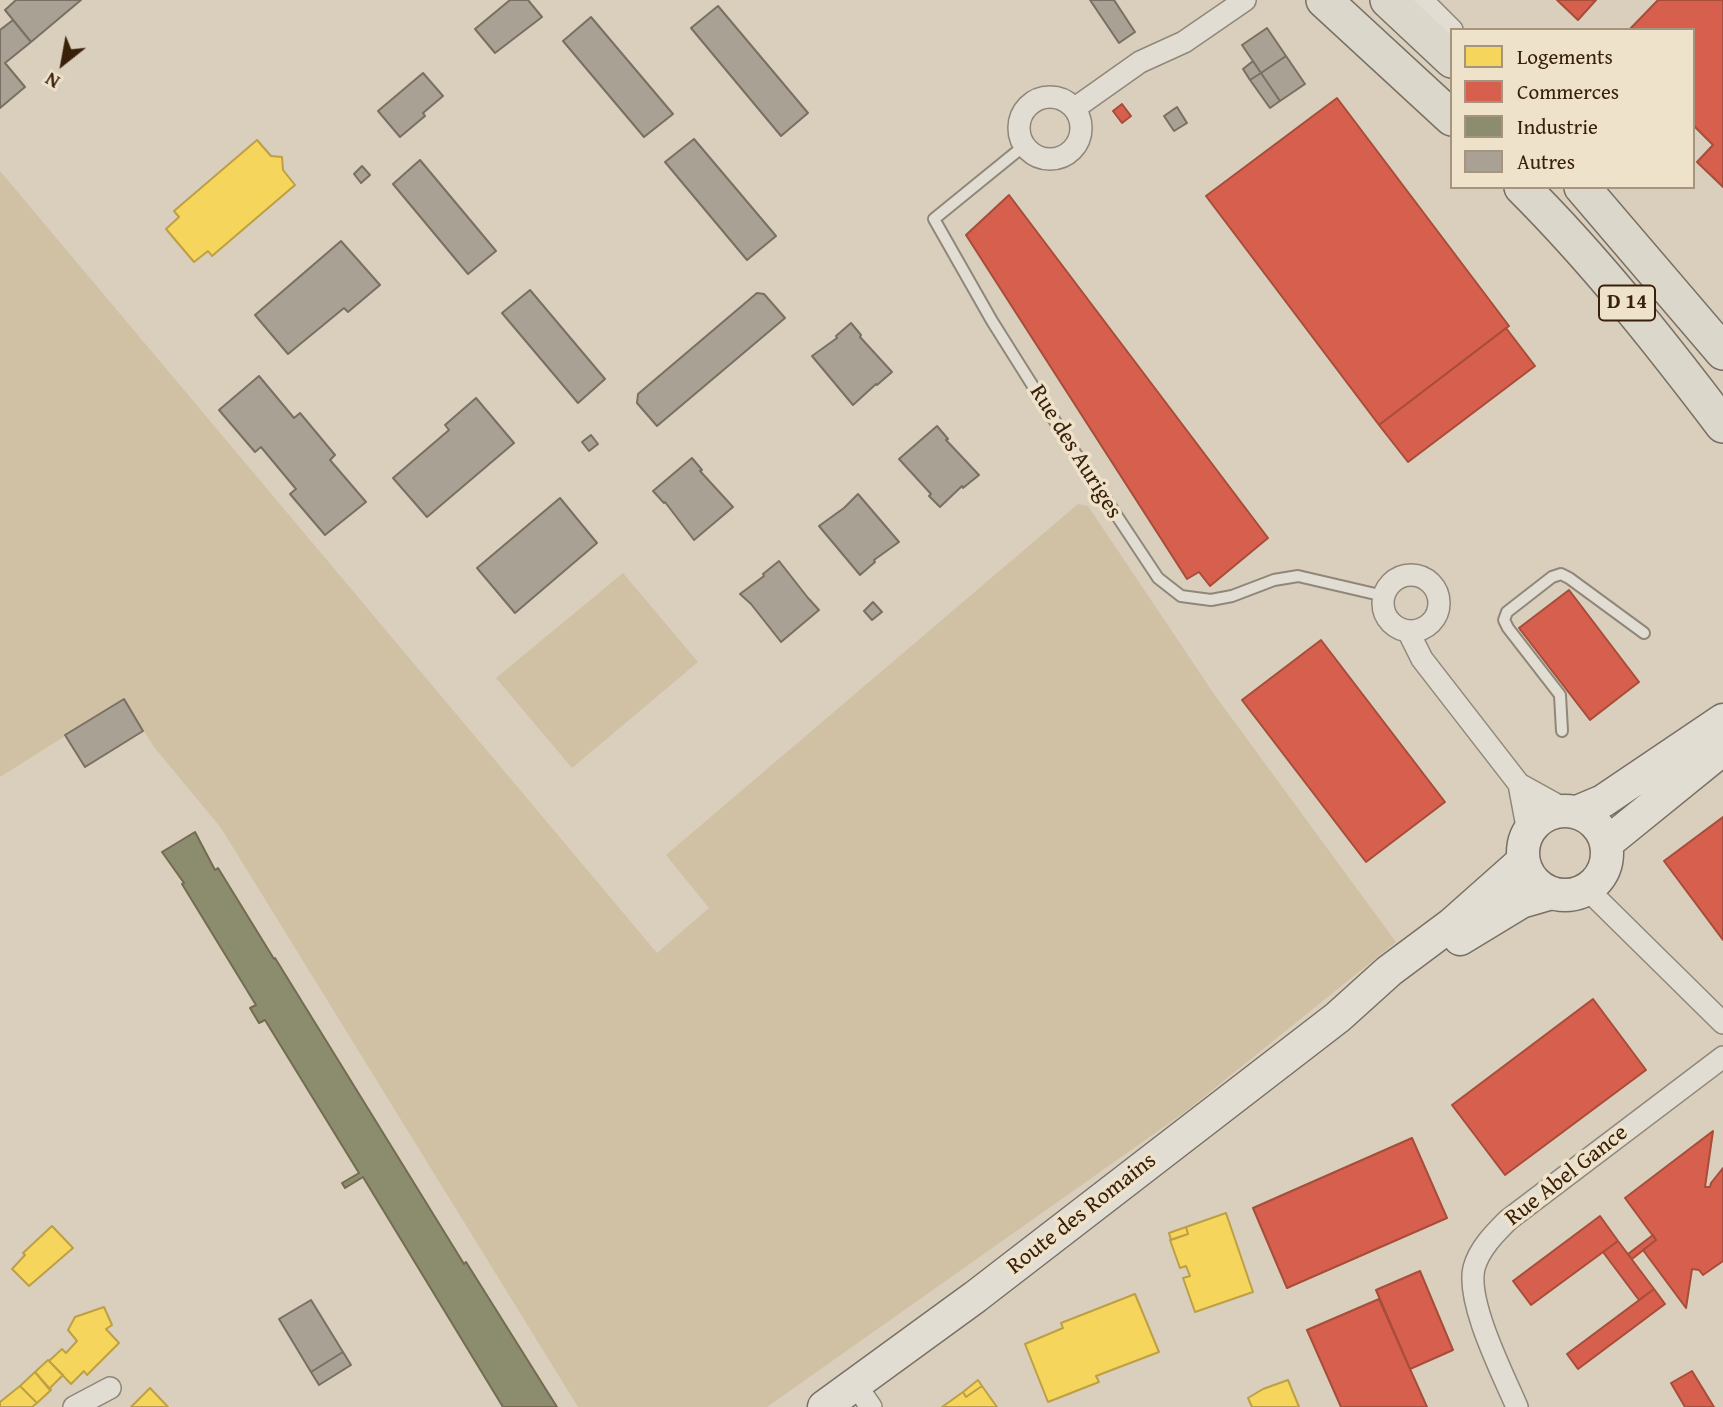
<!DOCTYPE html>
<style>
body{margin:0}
#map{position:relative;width:1723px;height:1407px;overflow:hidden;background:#d9cfbc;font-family:"Gentium Book Plus",serif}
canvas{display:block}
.legend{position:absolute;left:1450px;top:28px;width:245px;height:161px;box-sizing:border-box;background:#efe2cb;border:2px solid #a6947e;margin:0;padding:9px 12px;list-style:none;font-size:21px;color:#39200b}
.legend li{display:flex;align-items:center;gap:14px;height:35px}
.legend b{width:35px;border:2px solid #a6947e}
.north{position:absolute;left:28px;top:28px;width:70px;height:70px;-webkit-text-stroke:5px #efe2cb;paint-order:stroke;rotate:211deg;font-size:19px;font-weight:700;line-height:28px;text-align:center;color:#39200b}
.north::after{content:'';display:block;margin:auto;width:24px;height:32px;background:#39200b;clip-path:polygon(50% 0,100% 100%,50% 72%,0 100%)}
</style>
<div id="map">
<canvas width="1723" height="1407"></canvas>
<ul class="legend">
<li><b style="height:19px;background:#f6d55c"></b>Logements</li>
<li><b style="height:19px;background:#d6604d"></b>Commerces</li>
<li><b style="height:19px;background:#8c8c6e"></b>Industrie</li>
<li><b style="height:19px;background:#a9a193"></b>Autres</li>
</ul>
<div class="north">N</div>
</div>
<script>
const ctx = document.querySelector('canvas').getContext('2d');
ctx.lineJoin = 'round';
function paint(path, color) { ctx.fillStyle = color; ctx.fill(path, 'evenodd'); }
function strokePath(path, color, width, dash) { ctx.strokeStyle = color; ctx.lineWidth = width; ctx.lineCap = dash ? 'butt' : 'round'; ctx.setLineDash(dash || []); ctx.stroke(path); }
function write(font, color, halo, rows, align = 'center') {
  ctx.font = font + ' "Gentium Book Plus",serif'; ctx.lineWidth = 7; ctx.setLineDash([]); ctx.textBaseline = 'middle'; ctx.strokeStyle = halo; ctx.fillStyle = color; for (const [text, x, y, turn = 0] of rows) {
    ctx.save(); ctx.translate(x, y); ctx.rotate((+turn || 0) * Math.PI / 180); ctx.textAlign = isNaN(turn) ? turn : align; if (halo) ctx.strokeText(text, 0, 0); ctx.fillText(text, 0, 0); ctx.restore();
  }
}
const green = new Path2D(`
 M0,171L657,953L709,908L666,855L1078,504L1088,506L1214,694L1396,942L1185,1112L767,1407H578L221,828L154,747L124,699L0,777Z
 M623,573L698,662L572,768L496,678Z`);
const homes = new Path2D(`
 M257,140L271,156L282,157L283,170L295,185L212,256L208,251L194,262L166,229L179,217L174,211Z
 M1226,1213L1253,1292L1195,1312L1183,1278L1190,1276L1186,1266L1180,1268L1170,1240L1188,1234L1186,1227Z
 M52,1226L73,1248L29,1286L12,1269L25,1255L23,1253Z
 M1186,1227L1188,1234L1171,1240L1169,1233Z
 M1135,1294L1159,1352L1096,1376L1099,1382L1048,1402L1025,1344L1063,1328L1061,1323Z
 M104,1307L112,1325L106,1329L119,1343L87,1375L84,1371L71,1384L49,1361L62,1349L66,1353L77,1341L68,1330L75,1317Z
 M48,1360L63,1375L49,1389L35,1372Z
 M35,1372L51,1390L37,1403L20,1386Z
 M978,1380L982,1386L966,1397L963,1392Z
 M1288,1380L1299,1407H1252L1248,1398L1263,1389Z
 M20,1386L37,1403L32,1407H0V1402Z
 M982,1386L997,1407H942L963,1392L966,1397Z
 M150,1388L168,1407H131Z`);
const shops = new Path2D(`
 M1557,0H1596L1578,20Z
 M1658,0H1723V187L1697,162L1713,145L1693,125V30H1629Z
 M1337,98L1509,326L1379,425L1206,196Z
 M1122,104L1131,116L1122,123L1113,111Z
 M1009,195L1268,538L1210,586L1199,572L1187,579L966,235Z
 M1506,328L1535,366L1408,462L1379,425Z
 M1569,590L1639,682L1590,720L1519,628Z
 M1321,640L1445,802L1366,862L1242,700Z
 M1723,817V940L1664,861Z
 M1593,999L1646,1070L1505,1175L1452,1105Z
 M1713,1131L1705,1187H1710L1711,1183L1723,1168V1261L1703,1275L1699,1270L1692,1269L1686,1308L1643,1250L1656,1240L1625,1198Z
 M1412,1138L1447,1218L1287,1288L1253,1208Z
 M1600,1216L1618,1241L1531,1305L1513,1281Z
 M1653,1235L1656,1240L1632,1259L1628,1254Z
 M1618,1241L1654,1289L1639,1300L1603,1252Z
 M1420,1271L1453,1350L1410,1369L1376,1290Z
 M1654,1289L1665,1304L1578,1369L1567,1354Z
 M1379,1299L1410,1369L1427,1407H1341L1307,1330Z
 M1692,1371L1714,1407H1685L1671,1383Z`);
const industry = new Path2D(`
 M195,832L215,870L218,868L274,959L275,958L464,1264L466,1262L557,1407H503L363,1177L345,1188L342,1183L359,1173L265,1020L259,1023L250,1008L256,1005L182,884L184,883L162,852Z`);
const building = new Path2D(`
 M16,0H81L31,42L5,10Z
 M510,0H528L542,17L495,53L475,29Z
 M1090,0H1114L1135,32L1119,43Z
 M718,6L808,113L781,136L691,28Z
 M591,17L673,114L644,137L563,41Z
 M13,20L31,42L5,63L25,87L0,108V30Z
 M1267,28L1286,56L1261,73L1242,45Z
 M1286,56L1305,84L1280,101L1261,73Z
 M1253,61L1261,73L1250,80L1243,69Z
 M423,73L443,96L423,113L425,116L400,137L378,111Z
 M1261,73L1280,101L1270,108L1250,80Z
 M1177,107L1187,123L1174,131L1164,116Z
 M694,139L776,236L747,260L665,162Z
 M420,160L496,251L468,274L393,184Z
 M362,166L370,175L361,183L354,174Z
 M341,241L380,285L348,312L344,308L288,354L255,315Z
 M530,290L605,379L578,403L502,313Z
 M757,293L764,294L785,318L657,426L637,403L638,394Z
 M851,323L861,335L860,337L892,372L877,385L876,384L853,405L812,356L837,338L836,336Z
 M259,376L294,418L300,413L335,455L330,460L366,502L325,535L290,494L296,489L261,447L255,452L219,410Z
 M476,398L514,443L427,517L393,478L449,430L445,425Z
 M937,426L948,439L946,440L979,475L963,488L962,486L940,507L929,496L931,494L899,459Z
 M591,435L598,444L589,451L582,442Z
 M692,458L702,470L700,471L733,507L694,540L665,502L664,503L653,491Z
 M858,494L899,542L874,560L875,562L860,575L819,526L844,508Z
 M560,498L597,543L515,613L477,568Z
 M779,561L808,598L819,610L781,642L751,604L740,594L764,576L763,574Z
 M873,602L882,612L872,620L864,611Z
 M124,699L143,731L85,767L65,735Z
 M311,1300L343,1352L311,1372L279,1319Z
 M343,1352L351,1365L319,1385L311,1372Z`);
const lane = new Path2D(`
 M1025,145L934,219L992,321L1070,445L1158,578L1181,596L1211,600L1232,596L1274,580L1298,576L1384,596
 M1562,731L1560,695L1508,628L1504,620L1507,612L1552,577L1561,574L1569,578L1644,633`);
const street = new Path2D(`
 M1422,0L1452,30
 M1019 128a31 31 0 1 1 62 0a31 31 0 1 1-62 0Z
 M1075,108L1140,62L1184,42L1245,0
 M1383 603a28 28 0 1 1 56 0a28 28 0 1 1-56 0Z
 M1408,631L1422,659L1519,784L1566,810
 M1519,784L1528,832
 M1588,890L1723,1023
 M855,1384L871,1407
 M74,1407L110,1388
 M1517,1407C1503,1374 1466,1302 1474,1268C1479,1249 1495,1233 1508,1220L1723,1057`);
const secondary = new Path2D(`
 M1523 853a42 42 0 1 1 84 0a42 42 0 1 1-84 0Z
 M1577,812L1603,801L1723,720
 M1607,843L1723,749
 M1460,939L1521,902L1552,893
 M824,1407L975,1297L1338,1017L1389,971L1452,924L1523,861`);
const primary = new Path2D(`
 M1324,0L1452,118
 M1388,0L1452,60
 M1522,187C1596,261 1660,342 1723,425
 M1582,187L1723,352`);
const shields = [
 [1627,303,56]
];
const shieldNames = [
 ["D 14",1627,303]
];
const streetNames = [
 ["Rue des Auriges",1075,452,58],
 ["Rue Abel Gance",1567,1176,-38],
 ["Route des Romains",1082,1214,-38]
];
paint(green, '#d0c1a5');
paint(homes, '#f6d55c');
strokePath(homes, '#bd9f44', 2);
paint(shops, '#d6604d');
strokePath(shops, '#a74d39', 2);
paint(industry, '#8c8c6e');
strokePath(industry, '#736c50', 2);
paint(building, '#a9a193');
strokePath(building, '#796f63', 2);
strokePath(lane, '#90877a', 14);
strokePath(street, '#90877a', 24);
strokePath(secondary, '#796f63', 35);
strokePath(primary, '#796f63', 38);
strokePath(lane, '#e2ddd3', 10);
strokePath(street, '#e2ddd3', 21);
strokePath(secondary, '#e2ddd3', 32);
strokePath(primary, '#dcd7cb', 35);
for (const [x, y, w] of shields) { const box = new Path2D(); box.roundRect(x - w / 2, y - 17.5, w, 35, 5); ctx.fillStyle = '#efe2cb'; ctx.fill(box); strokePath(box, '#39200b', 2); }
write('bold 21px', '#39200b', null, shieldNames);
write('23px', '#39200b', '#efe2cb', streetNames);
</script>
